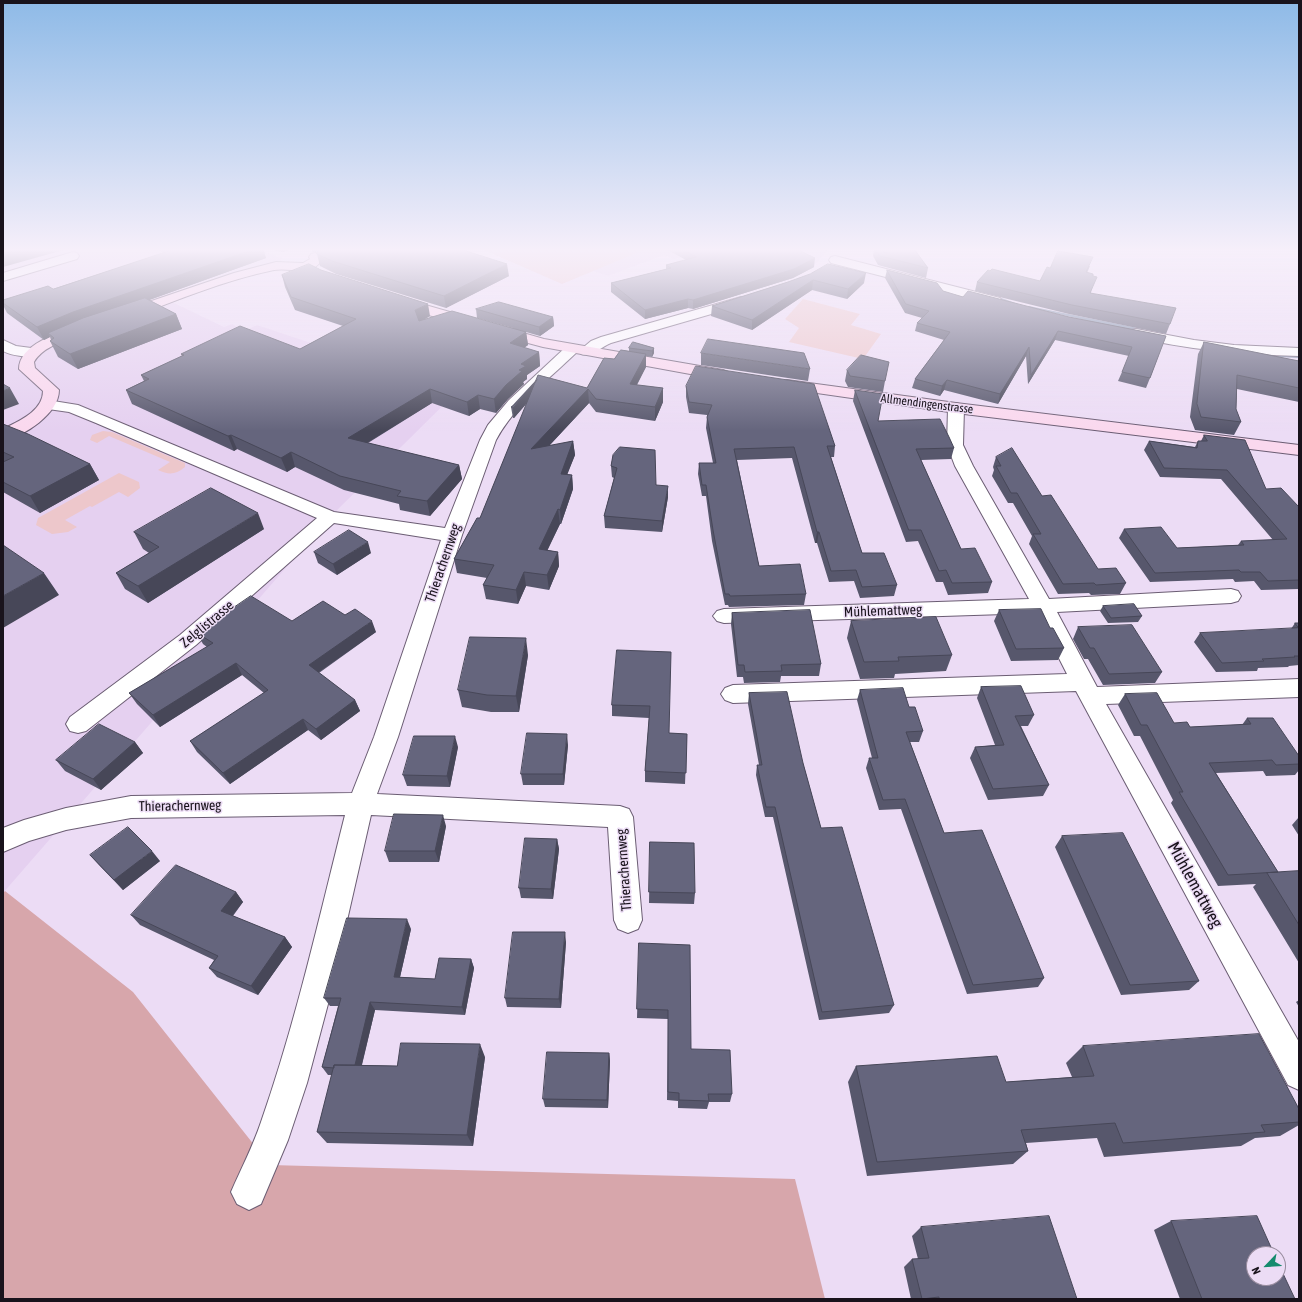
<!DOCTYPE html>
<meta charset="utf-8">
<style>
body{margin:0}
#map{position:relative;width:1302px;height:1302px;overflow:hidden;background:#ecdcf5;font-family:"Asap Condensed",sans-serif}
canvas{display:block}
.frame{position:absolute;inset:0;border:4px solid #19131c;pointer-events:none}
.north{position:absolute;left:1246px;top:1246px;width:40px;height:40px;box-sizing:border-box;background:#ecdcf5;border:1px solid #988c9e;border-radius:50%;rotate:245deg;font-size:11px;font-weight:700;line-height:16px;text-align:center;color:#19131c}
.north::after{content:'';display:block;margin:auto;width:14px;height:18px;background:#158b6d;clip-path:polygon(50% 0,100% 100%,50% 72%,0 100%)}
</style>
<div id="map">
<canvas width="1302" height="1302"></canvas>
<div class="frame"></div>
<div class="north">N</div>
</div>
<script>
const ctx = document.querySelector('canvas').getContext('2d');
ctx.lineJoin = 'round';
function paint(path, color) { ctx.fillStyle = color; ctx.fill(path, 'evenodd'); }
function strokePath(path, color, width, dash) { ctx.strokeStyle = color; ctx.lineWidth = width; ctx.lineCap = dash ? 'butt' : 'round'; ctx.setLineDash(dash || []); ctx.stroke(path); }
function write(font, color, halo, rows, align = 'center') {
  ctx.font = font + ' "Asap Condensed",sans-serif'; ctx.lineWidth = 3; ctx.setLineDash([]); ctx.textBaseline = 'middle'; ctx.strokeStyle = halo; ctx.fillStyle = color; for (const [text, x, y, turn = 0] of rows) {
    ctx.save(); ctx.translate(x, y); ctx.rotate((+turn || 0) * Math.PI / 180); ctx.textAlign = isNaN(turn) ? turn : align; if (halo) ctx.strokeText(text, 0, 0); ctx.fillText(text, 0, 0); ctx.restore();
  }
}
const built = new Path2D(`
 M3,249H255L282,258L280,263L168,300L224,327L232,324L244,331L257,325L323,347L477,372L330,517L3,893Z
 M482,249H828L818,262L800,275L762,257L691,255L674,259L664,255L608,276L593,271L562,284Z`);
const green = new Path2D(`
 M482,249H646L562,284Z
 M803,299L860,314L851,325L881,334L863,359L789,342L799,328L785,319Z
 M103,431L112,432L185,463V467C175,475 169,475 158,470L170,462L109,436L97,443L90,440L92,435Z
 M119,473L139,482L140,488L128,497L119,492L92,507L90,506L65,520L77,527L68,532L52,534L36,525L38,518Z`);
const forest = new Path2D(`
 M5,891L133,992L270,1165L795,1179L825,1299H3V893Z`);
const stream = new Path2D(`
 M995,297H999L1018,304L1016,305L995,299Z
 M1029,306L1143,329L1146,331L1143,333L1031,308H1029Z
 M1258,353L1299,354V358L1256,356V354Z`);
const street = new Path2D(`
 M73,252L77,253L79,256L77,259L3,281V273Z
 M835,256L1000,298L1002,301L1000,304L995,305L831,263L829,260L831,257Z
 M741,297L746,298L748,301L746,304L611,343C601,347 592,357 581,354L579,351L591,341L601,337Z
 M1136,329L1194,340L1234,345L1299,348V356C1242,354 1186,350 1131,336L1129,333L1131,330Z
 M3,340L16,346L39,349L41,352L39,355C29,358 12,356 3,351Z
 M572,345L577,346L579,349L577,352C549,379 515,405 496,440L462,535L398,737L377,794L620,806L629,809L633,817L642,920L638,929L628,933L618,929L614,920L608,827L371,815L328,1004L307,1083L288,1140L261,1204L249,1210L237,1204L231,1192C241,1169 253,1146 261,1122C296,1022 319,918 345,815L131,818L66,830L29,841L3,852V828L24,820L66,808L131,796L352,793L374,737L441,540L334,523L196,645L86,731L78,733L70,731L66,724L70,717L180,635L317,518L96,423L69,412L41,408L39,405L41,402L47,400L78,405L334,512L445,528L480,440L488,425L509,400L567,346Z
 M956,403L962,405L964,408L963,445L973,466L1049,599L1231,589L1238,591L1241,596L1238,601L1231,603L1057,612L1097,687L1299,679V697L1106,704L1299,1042V1090L1288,1085L1076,691L733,703L725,700L721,694L725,688L733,685L1067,674L1036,613L724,623L717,621L713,616L717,611L724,609L1029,599L955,466L947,445L948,408L950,405Z`);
const secondary = new Path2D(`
 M315,253L319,254L322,260C310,278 292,267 274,270C225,280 178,300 132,317L127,318L122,317L120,314L122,311L234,273L276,262L303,263L310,259L309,257L311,254Z
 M401,298L544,339L723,370L728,372L731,375L728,378L723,380L543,347L468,327L396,305L394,302L396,299Z
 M78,327L83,328L85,331L83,334C67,340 43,346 34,362L35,368L59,390C59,414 24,436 3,441V429C19,421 43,411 43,391L19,369C19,345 58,332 78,327Z
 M787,380L956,403L1299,445V455L956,413L782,388L779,385L782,382Z`);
const wall = new Path2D(`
 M157,249H263L266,258L149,300L176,314L182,329L78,369L58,357L50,341L51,340L50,337L44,340L7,313L3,305V300L53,289L164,253Z
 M270,249H292L282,252Z
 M311,249H421L509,276L446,308L336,274L320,266L317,254L318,251L313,252Z
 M666,249H796L814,267L793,278L693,309L688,308L645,319L611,292V283L666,269V265L686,260Z
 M874,249H914L928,268L926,278L878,265L873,256Z
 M1090,266L1087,273L1093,276L1091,293L1170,324L1166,334L1069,314L975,291L977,282L1040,281L1050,268Z
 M321,270L430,316L425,319L513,328L477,318L476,309L553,317L554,326L540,336L526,332L528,345L524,348L539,352L540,366L527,375V379L523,382L524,384L508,399L496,413L480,409L469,416L432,403L368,443L459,465L462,479L430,516L400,510L399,504L344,490L295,467L287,472L237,449L234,451L132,404L126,390L144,381L141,375L182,356L181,354L300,349L343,326L295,310L285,287L282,275Z
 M887,270L943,291L963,297L1069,317L1166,336L1150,378L1146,388L1118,381L1129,356L1055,340L1028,384L1026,356L998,404L944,390L940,396L912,388L915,379L944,340L915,331L917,323L922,318L905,313L885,278Z
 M810,274L864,283L847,299L812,290L752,330L711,316L712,306L788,282Z
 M633,342L654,348V353L652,357L646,356V367L637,385L663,388V402L655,421L596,412L589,403L549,446L573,441L575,455L567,474L572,475L573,489L561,524H560L547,550L558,552L559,566L549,590L526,586L518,604L486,599L483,585L487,578L457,573L454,559L477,518H480L527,403L514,418H513L511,407L536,380L538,375L587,388L604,358L614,359L621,350L629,351V348Z
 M1204,342L1299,361V402L1237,389L1236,409L1241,422L1234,435L1195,430L1190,417L1198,354Z
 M701,353L810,369L808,381L701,365Z
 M847,370L885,381L883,392L848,387L845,381Z
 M686,386L835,446L834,457H831L862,553L897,585L894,596L860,598L854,581L829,582L817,543H815L792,458L737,460L759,566L806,594L804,605L729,607L728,605H725L712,541L706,496H702L698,474L699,463H713L706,428L707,417V415L689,413L686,397Z
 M855,390L878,421L954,448L951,459L921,460L961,549L992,582L988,593L948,595L943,582H936L918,541L906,542L853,401Z
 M3,424L90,464L99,480L40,513L3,492Z
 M1204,435L1266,489L1299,507V589L1261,590L1254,581L1235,582L1233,579L1150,582L1119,538L1124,529L1177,548L1238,545L1241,541L1273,540L1221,479L1160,477L1144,450L1149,441L1195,447L1198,441H1201Z
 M613,455L656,485L668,497L662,532L605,528L604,516L614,478L612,477L611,466Z
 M996,457L1042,496L1098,569L1126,583L1120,594L1091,595L1089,593L1058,594L1029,544L1032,536L1013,503H1008L992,476L994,470L993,467Z
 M264,529L148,603L125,589L116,573L149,553L143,549L134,532Z
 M314,552L371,553L337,575L318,563Z
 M1103,606L1142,616L1138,622L1108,623L1100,611Z
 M999,610L1050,628L1064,648L1058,660L1011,661L994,621Z
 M732,613L821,664L819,676H781L780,682L744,683L743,677H737L731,624Z
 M345,615L376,632L319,673L355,700L360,711L321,740L308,730L230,784L197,752L190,741L264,693L242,675L160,727L137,704L129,693L207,647L203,644L197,633L292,621Z
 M851,621L952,655L946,671L895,674L894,678L860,679L847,638Z
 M1295,623H1299V665L1289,666L1288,667L1258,668L1257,671L1216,672L1194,642L1200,633L1291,629Z
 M1078,627L1162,672L1155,683L1103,685L1088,659H1084L1073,639Z
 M617,650L669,733L687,734L685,784L645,782V771L649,718L612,716V705Z
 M528,655L519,712H491L462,707L458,690Z
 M981,687L1034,715L1028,726H1021L1049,785L1043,796L988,800L970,758L975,747L995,745L977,698Z
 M860,690L909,707L923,731L919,742H910L944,833L1044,978L1038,987L967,994L901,809L879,810L866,768L869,758H872L857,700Z
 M749,693L803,763L821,828L894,1005L889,1013L819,1020L773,817H765L756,775L757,765H759L748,704Z
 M1125,694L1174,723L1190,727L1242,725L1247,718L1299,756V770L1295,775L1266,776L1263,771L1216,773L1278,872L1299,871V963L1253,887L1256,884L1218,886L1171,803L1173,800L1140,736H1134L1118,705Z
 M135,742L143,753L101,790L65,771L56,760Z
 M568,745L564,785H523L521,774Z
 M458,747L450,787L407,786L403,775Z
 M1299,817V836L1292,825Z
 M446,826L439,862H389L385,851Z
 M1062,836L1199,981L1189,990L1121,995L1055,847Z
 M557,839L559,849L553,899L521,898L519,888Z
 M650,842L695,893L694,904L649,903Z
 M90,855L160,861L123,890L99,865Z
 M236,892L243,902L233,916L285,937L292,947L258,995L217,977L209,968L214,960L140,925L131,915Z
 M411,929L400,977L435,979L471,959L474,968L465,1015L375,1010L362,1065L397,1066L485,1057L473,1146L327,1143L317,1132L332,1075H328L322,1067L338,1006H330L324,998Z
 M566,942L561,1008L507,1007L505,998Z
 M639,943L691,1049L732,1094L730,1102H709L707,1109L678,1108V1101L667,1100L668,1019L637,1018Z
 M1299,1000V1007L1296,1002Z
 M1083,1046L1299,1109V1125L1280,1136L1255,1138L1241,1146L1104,1157L1097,1138L1026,1143L1028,1151L1013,1164L867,1176L848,1082L856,1066L1006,1082L1072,1077L1066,1063Z
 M609,1053L610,1061L608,1108L545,1107L543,1099Z
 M1171,1221L1295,1299H1180L1154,1230Z
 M921,1227L1077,1299H911L904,1267L912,1259H918L912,1236Z`);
const shadedWall = new Path2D(`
 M18,249H67L3,267V253Z
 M255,249H263L266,258L80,325L48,333L50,337L44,340L37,327L73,312Z
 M281,249H292L282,252Z
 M312,249H329L313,252Z
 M815,258L814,267L793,278L693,309V300Z
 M507,264L509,276L446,308L444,296Z
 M866,273L864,283L847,299L848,289Z
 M813,280L812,290L752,330V320Z
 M688,299V308L645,319V310Z
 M428,304L430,316L418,323L415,310Z
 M176,314L182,329L78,369L70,354Z
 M553,317L554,326L540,336L539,327Z
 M1058,331L1055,340L1028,384L1031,375Z
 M526,332L528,345L512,356L510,343Z
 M1029,347L1026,356L998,404L1000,394Z
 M654,348V353L652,357V351Z
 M539,352L540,366L527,375V379L523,382L524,384L508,399L496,413L494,399L521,364Z
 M646,354V367L630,397V384Z
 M537,380L538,390L514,418L513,408Z
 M947,380L944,390L940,396L942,386Z
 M10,388L19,404L3,410V391Z
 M663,388V402L655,421V407Z
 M430,389L432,403L352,452L348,438Z
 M588,389L589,403L533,463L531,449Z
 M478,395L480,409L469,416L467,402Z
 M231,435L237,449L234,451L228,436Z
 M573,441L575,455L562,488L561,474Z
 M291,452L295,467L287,472L281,458Z
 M90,464L99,480L40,513L30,496Z
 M459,465L462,479L430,516L427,501Z
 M572,475L573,489L561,524L560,510Z
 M668,486V497L662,532V521Z
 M558,509L560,524L541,564L539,549Z
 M258,513L264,529L148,603L138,586Z
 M817,532H819L817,543H815Z
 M368,542L371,553L337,575L333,564Z
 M558,552L559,566L549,590L547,575Z
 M524,572L526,586L518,604L516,590Z
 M44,573L59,595L3,628V596Z
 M372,621L376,632L313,676L309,665Z
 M526,638L528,655L519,712L516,696Z
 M236,663L242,675L160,727L153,715Z
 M355,700L360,711L321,740L316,729Z
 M303,719L308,730L230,784L223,773Z
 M567,734L568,745L564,785L563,774Z
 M455,736L458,747L450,787L447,776Z
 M135,742L143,753L101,790L93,779Z
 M443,815L446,826L439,862L435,851Z
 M557,839L559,849L553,899L551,889Z
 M152,851L160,861L123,890L114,880Z
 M236,892L243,902L228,921L221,911Z
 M407,919L411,929L398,986L394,977Z
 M565,932L566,942L561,1008L559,999Z
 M285,937L292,947L258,995L251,986Z
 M471,959L474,968L465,1015L462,1007Z
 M370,1002L375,1010L359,1076L354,1068Z
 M480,1044L485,1057L473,1146L467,1135Z
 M609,1053L610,1061L608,1108L607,1100Z`);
const building = new Path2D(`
 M3,249H18L3,253Z
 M175,249H255L73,312L37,327L3,303V300L48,286L53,289Z
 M319,249H460L507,264L444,296L332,261L317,254Z
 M681,249H796L815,258L794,269L693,300L688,299L645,310L611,283L671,268L666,265L696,257Z
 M876,249H878L888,254L884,249H914L928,268L880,256Z
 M1058,251L1093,257L1086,272L1093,274V276L1097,277L1090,293L1176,308L1170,324L1072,305L977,282L988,270L990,271L992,269L1040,281L1047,267L1050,268Z
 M309,264L321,270L428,304L415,310L419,321L452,311L526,332L510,343L539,352L521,364L526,366L519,370L522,371L506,385L494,399L478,395L467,402L430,389L348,438L459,465L427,501L397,496L401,491L340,476L291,452L281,458L231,435L228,436L126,390L149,379L141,375L184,355L181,354L240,326L300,349L356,319L291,297L282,275Z
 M828,264L866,273L848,289L813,280L752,320L712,306L788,282L810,274Z
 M887,270L937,283L943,291L963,297L968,291L1069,317L1166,336L1150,378L1122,372L1132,347L1058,331L1031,375L1029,347L1000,394L947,380L942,386L915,379L950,332L917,323L929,311L906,304Z
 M145,298L176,314L70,354L50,341L54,338L48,333L83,318Z
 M499,302L553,317L539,327L476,309Z
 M708,339L804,353L810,369L701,353Z
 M633,342L654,348L652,351L629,348Z
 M1204,342L1299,361V388L1237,375L1236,409L1241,422L1201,417L1197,404Z
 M621,350L646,354L630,384L663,388L655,407L596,399L588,389L531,449L573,441L561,474L572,475L560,510L558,509L539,549L558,552L547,575L524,572L516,590L483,585L494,565L454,559L477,518H480L538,375L587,388L604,358L614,359Z
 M861,355L889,362L885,381L850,376L847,370Z
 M696,366L814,384L835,446H827L862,553H884L897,585L862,587L856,570L831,571L819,532H817L794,447L734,449L759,566L800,564L806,594L730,596L729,594H725L713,530L706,485H702L699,463H716L707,417L712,405L689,402L686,386Z
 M537,380L513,408L511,407L513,406Z
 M3,384L10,388L3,391Z
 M855,390L883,394L878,421L940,419L949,437L954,448L916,449L961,549L975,548L992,582L952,583L946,570L939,571L921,530H909Z
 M3,424L28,434L90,464L30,496L3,482V462L14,457L3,452Z
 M1204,435L1245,440L1266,489L1281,488L1299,507V580L1268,581L1260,572H1241L1239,570L1155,573L1124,529L1161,527L1177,548L1244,545L1241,541L1287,539L1227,470L1164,468L1149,441L1197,448L1198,441H1207Z
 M620,447L655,450L656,485L668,486L662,521L604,516L617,468L611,466L613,455Z
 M1012,448L1042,496L1051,495L1098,569L1116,568L1126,583L1096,585L1094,583L1063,584L1033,534H1041L1017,493H1011L996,466H1001L996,457Z
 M211,488L258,513L138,586L116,573L159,547L134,532Z
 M349,530L368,542L333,564L314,552Z
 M3,545L44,573L3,596Z
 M251,596L292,621L323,601L345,615L355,609L372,621L309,665L355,700L316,729L303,719L223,773L190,741L268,690L236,663L153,715L129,693L213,643L197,633Z
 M1134,604L1142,616L1111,618L1103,606Z
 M1041,609L1050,628H1053L1064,648L1016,649L999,610Z
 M810,610L821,664L781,665L782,671L745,672L744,665H738L732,613Z
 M936,617L952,655L898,657L899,661L864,662L851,621Z
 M1295,623H1299V628Z
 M1132,625L1162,672L1109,674L1094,648H1090L1078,627Z
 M1299,628V656H1294L1295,657L1262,659L1264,661L1222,663L1200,633Z
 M470,637L526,638L516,696L487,695L458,690Z
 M617,650L671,652L669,733L687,734L686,773L645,771L650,706L612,705Z
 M1021,686L1034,715L1015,716L1049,785L993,789L975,747L1004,745L981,687Z
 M903,688L909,707H915L923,731L906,732L944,833L982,830L1044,978L973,985L905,799L883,800L869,758H878L860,690Z
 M787,692L803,763L821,828L842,827L894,1005L822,1012L775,807H766L757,765H762L749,693Z
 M1157,693L1174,723L1187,722L1190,727L1251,724L1247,718H1273L1299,756V764L1276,765L1272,760L1209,763L1278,872L1228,875L1179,792H1183L1147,725H1141L1125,694Z
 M99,724L135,742L93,779L56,760Z
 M527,733L567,734L563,774H521Z
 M414,736H455L447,776L403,775Z
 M394,814L443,815L435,851H385Z
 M128,827L152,851L114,880L90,855Z
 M1123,833L1199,981L1130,985L1062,836Z
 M525,838L557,839L551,889L519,888Z
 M650,842L694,843L695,893L649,892Z
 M176,865L236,892L221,911L285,937L251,986L209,968L218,956L131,915Z
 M1299,871V925L1267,873Z
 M347,918L407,919L394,977L435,979L439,958L471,959L462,1007L370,1002L355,1065H334V1068L322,1067L341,998H324Z
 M513,932H565L559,999L505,998Z
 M639,943L690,945L691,1049L730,1050L732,1094H708L709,1101L679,1100V1093L668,1092V1010L637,1009Z
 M1259,1034L1299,1109V1122L1261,1125L1265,1132L1123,1143L1115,1123L1021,1130L1028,1151L877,1162L856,1066L997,1056L1006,1082L1094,1076L1083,1046Z
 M401,1043L480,1044L467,1135L317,1132L334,1065L397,1066Z
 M547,1052L609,1053L607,1100L543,1099Z
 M1049,1216L1077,1299H939V1297L922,1299L912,1259L929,1258L921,1227Z
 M1257,1216L1274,1254H1254V1278H1278V1263L1295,1299H1202L1171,1221Z`);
const farStreetnames = [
 ["Allmendingenstrasse",927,404,7]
];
const streetNames = [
 ["Thierachernweg",443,563,-71],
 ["Mühlemattweg",883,611,-2],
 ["Zelglistrasse",207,624,-40],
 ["Thierachernweg",180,806,-1],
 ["Thierachernweg",624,870,-94]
];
const nearStreetnames = [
 ["Mühlemattweg",1195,885,61]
];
paint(built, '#e5d0f0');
paint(green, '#edc7cb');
paint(forest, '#d7a6ab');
paint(stream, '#7d8ea9');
strokePath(street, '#6b5d73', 2);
strokePath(secondary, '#6b5d73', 2);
paint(street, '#fff');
paint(secondary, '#fad8ee');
paint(wall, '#57576c');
paint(shadedWall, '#474758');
paint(building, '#65657d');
strokePath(building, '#474758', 1);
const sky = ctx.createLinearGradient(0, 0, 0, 431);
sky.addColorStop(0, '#8ebae7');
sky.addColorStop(0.58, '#f6effa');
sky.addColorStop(1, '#f6effa00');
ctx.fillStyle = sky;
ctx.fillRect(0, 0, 1302, 431);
write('12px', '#19131c', '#ecdcf5', farStreetnames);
write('14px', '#19131c', '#ecdcf5', streetNames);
write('17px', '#19131c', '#ecdcf5', nearStreetnames);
</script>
